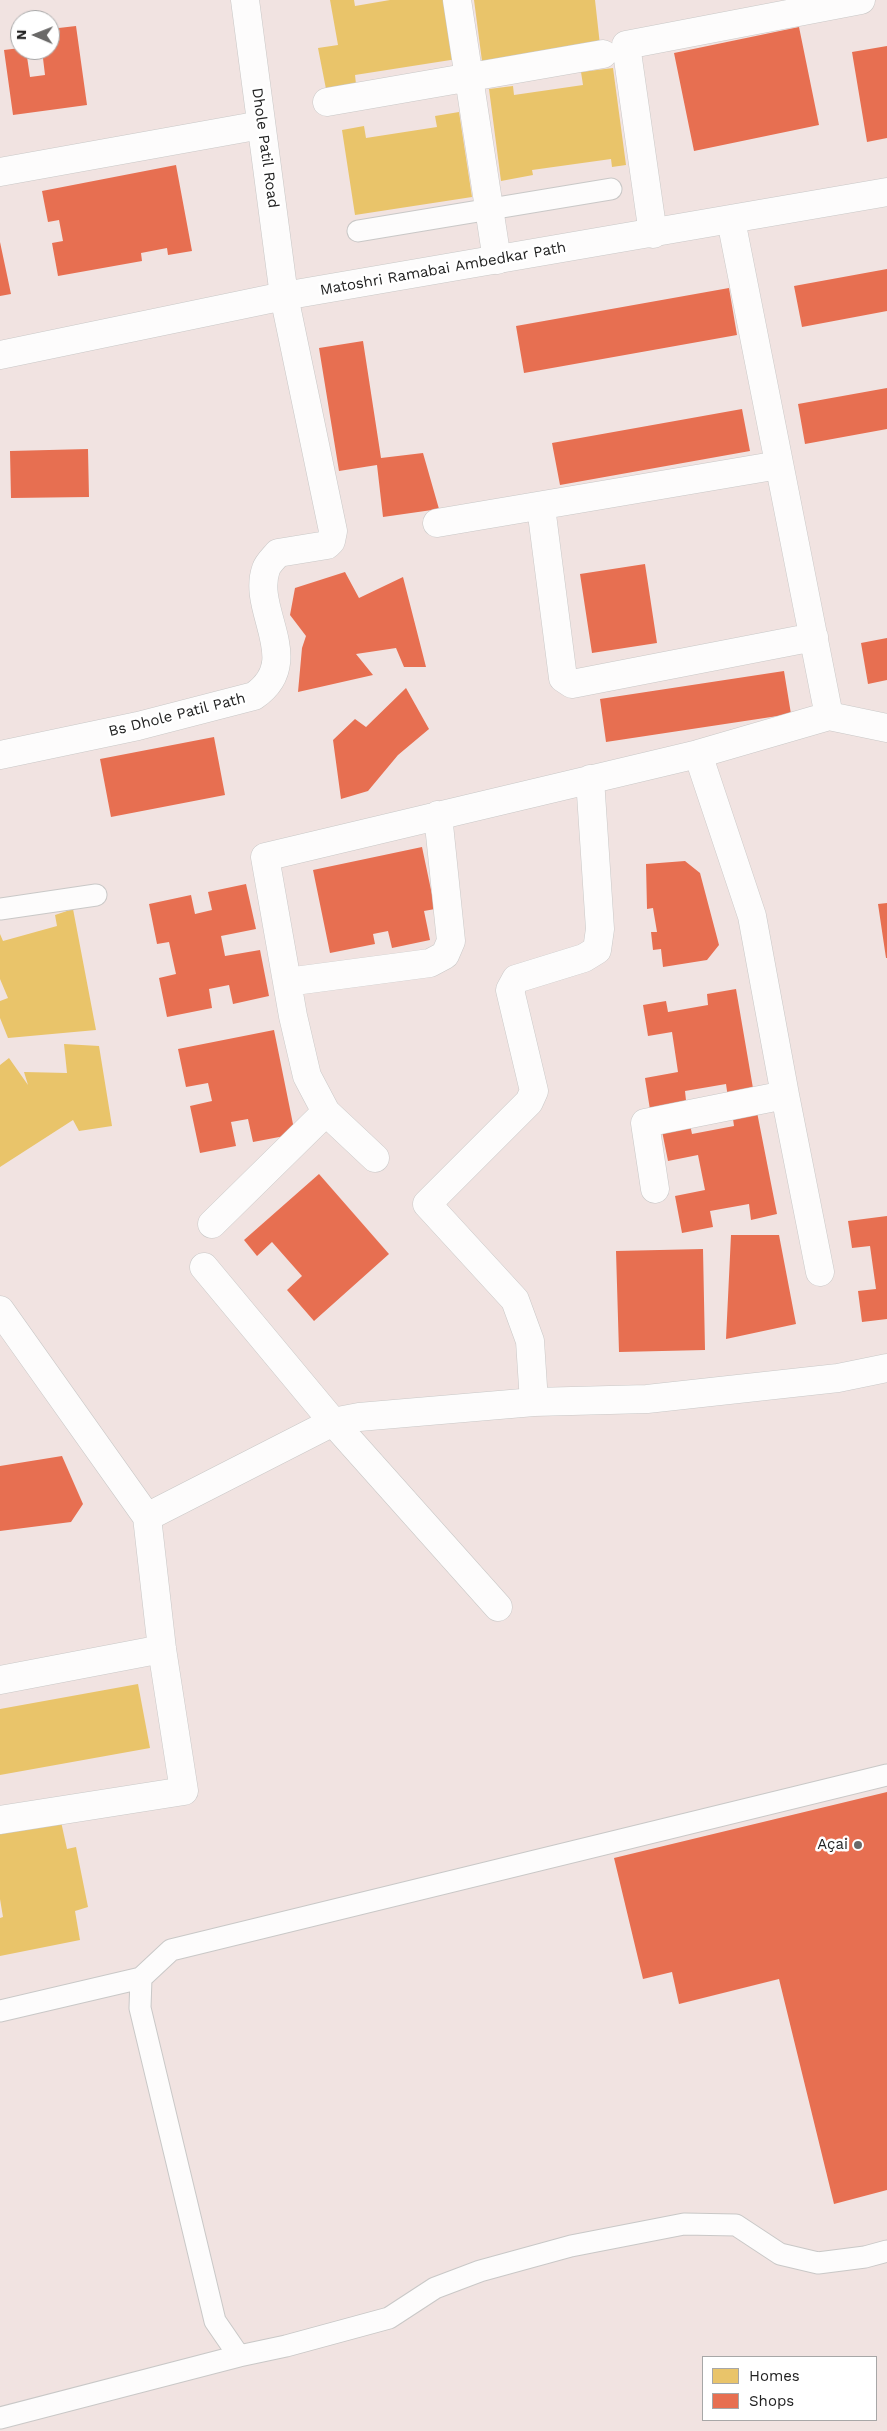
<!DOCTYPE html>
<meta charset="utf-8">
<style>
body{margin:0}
#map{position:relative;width:887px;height:2431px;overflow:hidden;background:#f0eeeb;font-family:"Work Sans",sans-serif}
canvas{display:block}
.legend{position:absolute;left:702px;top:2356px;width:175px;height:65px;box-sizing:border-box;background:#fff;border:1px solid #a7a7a7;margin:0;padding:6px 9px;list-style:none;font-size:15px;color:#222}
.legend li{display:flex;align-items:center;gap:10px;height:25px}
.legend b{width:25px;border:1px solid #a7a7a7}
.north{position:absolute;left:10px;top:10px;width:50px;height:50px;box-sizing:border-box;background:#fff;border:1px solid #a7a7a7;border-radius:50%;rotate:271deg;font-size:14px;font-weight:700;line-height:20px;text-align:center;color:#222}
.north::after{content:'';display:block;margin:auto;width:18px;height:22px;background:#6a6968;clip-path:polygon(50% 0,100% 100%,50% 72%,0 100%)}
</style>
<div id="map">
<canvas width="887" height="2431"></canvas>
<ul class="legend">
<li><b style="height:14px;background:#e9c46a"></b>Homes</li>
<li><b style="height:14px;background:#e76f51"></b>Shops</li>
</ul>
<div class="north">N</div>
</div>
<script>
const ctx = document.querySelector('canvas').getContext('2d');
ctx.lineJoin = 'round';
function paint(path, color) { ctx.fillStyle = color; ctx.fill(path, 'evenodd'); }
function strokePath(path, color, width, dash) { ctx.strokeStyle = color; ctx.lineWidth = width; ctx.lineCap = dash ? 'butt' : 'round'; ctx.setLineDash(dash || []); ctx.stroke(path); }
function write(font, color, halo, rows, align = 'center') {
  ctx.font = font + ' "Work Sans",sans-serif'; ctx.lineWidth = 5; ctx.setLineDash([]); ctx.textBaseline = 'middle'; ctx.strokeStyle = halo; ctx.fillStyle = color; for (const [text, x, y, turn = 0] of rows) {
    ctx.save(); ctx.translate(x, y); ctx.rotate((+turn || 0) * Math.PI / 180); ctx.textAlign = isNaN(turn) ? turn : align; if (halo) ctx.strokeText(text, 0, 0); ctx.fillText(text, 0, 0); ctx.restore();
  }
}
const commercial = new Path2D(`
 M0,0H887V2431H0ZM20,20H50V50H20ZM703,2357H876V2420H703Z`);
const homes = new Path2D(`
 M330,0H354L355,6L390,0H447L457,59L355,75L356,84L326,89L318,48L338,45Z
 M474,0H595L600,45L482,61Z
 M613,68L626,165L612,167L611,159L532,170L533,175L501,181L489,89L513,86L514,95L583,85L581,72Z
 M459,112L472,197L355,215L342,130L364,126L366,138L437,127L435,116Z
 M73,909L96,1030L8,1038L0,1018V1001L8,998L0,979V934L3,941L57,926L55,915Z
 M64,1044L99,1046L112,1126L79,1131L73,1120L0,1167V1065L9,1058L28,1085L24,1072L67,1073Z
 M138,1684L150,1748L0,1775V1709Z
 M60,1817L67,1849L76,1847L88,1907L75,1911L80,1940L0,1956V1918L3,1917L0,1899V1829Z`);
const shops = new Path2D(`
 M76,26L87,105L13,115L4,50L20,48V50H26L30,77L45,75L42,50H50V29Z
 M799,27L819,125L694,151L674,53Z
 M887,46V138L867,142L852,52Z
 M176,165L192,251L168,255L167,248L141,253L142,261L58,276L52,243L63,241L59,220L48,222L42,191Z
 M0,242L11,294L0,296Z
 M887,269V311L802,327L794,286Z
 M729,288L737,335L524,373L516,326Z
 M363,341L381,458L423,453L439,509L383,517L377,465L339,471L319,348Z
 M887,388V429L805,444L798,404Z
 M742,409L750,451L560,485L552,443Z
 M88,449L89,497L11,498L10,451Z
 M645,564L657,643L592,653L580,574Z
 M345,572L359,598L403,577L426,667H404L396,648L356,654L373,675L298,692L302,648L306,636L290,615L295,588Z
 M887,638V680L868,684L861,643Z
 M784,671L791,714L606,742L600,699Z
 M406,688L429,729L398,755L368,791L341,799L333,740L355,719L366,727Z
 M214,737L225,795L111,817L100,759Z
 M422,847L435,909L424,911L430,940L392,948L388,931L373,934L375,944L330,953L313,870Z
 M685,861L700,873L719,945L707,960L663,967L661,949L653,950L651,932H657L653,908L647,909L646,864Z
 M246,884L256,929L221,936L225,956L260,950L269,996L233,1004L229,985L209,989L212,1008L167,1017L159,978L176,974L169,942L157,944L149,904L191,895L195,914L212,910L208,892Z
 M887,903V958H886L878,904Z
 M736,989L754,1094L728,1098L726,1084L685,1091L687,1110L651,1116L645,1078L678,1072L672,1032L648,1036L643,1005L666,1001L668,1012L708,1005L707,994Z
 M274,1030L295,1134L253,1142L248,1119L231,1122L236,1146L200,1153L190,1106L212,1101L208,1083L186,1087L178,1049Z
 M756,1107L777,1214L751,1220L749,1204L710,1211L713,1227L682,1233L675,1196L705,1190L698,1155L668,1161L661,1126L689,1120L692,1134L734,1126L732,1112Z
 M319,1174L389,1254L314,1321L287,1290L302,1276L272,1242L257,1256L244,1240Z
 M887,1216V1319L862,1322L858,1291L876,1289L870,1246L852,1248L848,1221Z
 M731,1235H779L796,1324L726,1339Z
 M703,1249L705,1350L619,1352L616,1251Z
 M62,1456L83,1504L71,1522L0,1531V1466Z
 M887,1792V2190L834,2204L779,1979L679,2004L672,1972L643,1979L614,1858Z`);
const service = new Path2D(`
 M358,231L611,189
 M0,909L96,895
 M887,1775L171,1950L141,1978L140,2008L215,2321L239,2356L286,2346L389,2318L435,2288L480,2271L571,2246L684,2224L736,2225L780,2254L818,2263L865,2257L887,2251
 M0,2011L141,1978
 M0,2418L239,2356`);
const minor = new Path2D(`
 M457,0L497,260
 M327,102L603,54
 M0,172L261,125
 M731,220L829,716
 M653,234L626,45L861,0
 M0,355L284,296L333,531L331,541L327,545L278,553C274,558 268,563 266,569C251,611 305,661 254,696L138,726L0,755
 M541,507L563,678L572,684L814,637
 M437,523L779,465
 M698,754L752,916L785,1095L820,1272
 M287,982L430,963L445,955L451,941L438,815
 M375,1158L326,1112L307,1076L293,1016L265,857L698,754L829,716L887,728
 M655,1189L645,1123L785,1095
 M212,1224L326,1112
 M204,1267L333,1422L498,1607
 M0,1310L147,1517L162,1649L184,1791L0,1820
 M534,1402L530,1341L515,1300L427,1204L529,1102L534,1091L510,990L516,979L584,958L597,950L600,929L590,779
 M147,1517L333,1422L359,1417L534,1402L647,1399L838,1378L887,1368
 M0,1680L162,1649`);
const tertiary = new Path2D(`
 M245,0L284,296L887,192`);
const markers = [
 [858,1845,5,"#6a6968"]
];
const streetNames = [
 ["Dhole Patil Road",265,148,82],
 ["Matoshri Ramabai Ambedkar Path",443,269,-10],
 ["Bs Dhole Patil Path",177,715,-14]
];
const poiNames = [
 ["Açai",848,1845]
];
paint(commercial, '#f1e3e1');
paint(homes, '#e9c46a');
paint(shops, '#e76f51');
strokePath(service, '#c9c8c7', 23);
strokePath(minor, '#c9c8c7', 29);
strokePath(tertiary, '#c9c8c7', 29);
strokePath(service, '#fdfcfc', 21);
strokePath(minor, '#fdfcfc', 28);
strokePath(tertiary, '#fdfcfc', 28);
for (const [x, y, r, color] of markers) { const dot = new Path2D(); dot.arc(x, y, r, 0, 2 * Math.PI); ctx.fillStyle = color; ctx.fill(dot); strokePath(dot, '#fff', 2); }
write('15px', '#222', '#fff', streetNames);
write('15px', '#222', '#fff', poiNames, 'right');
</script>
